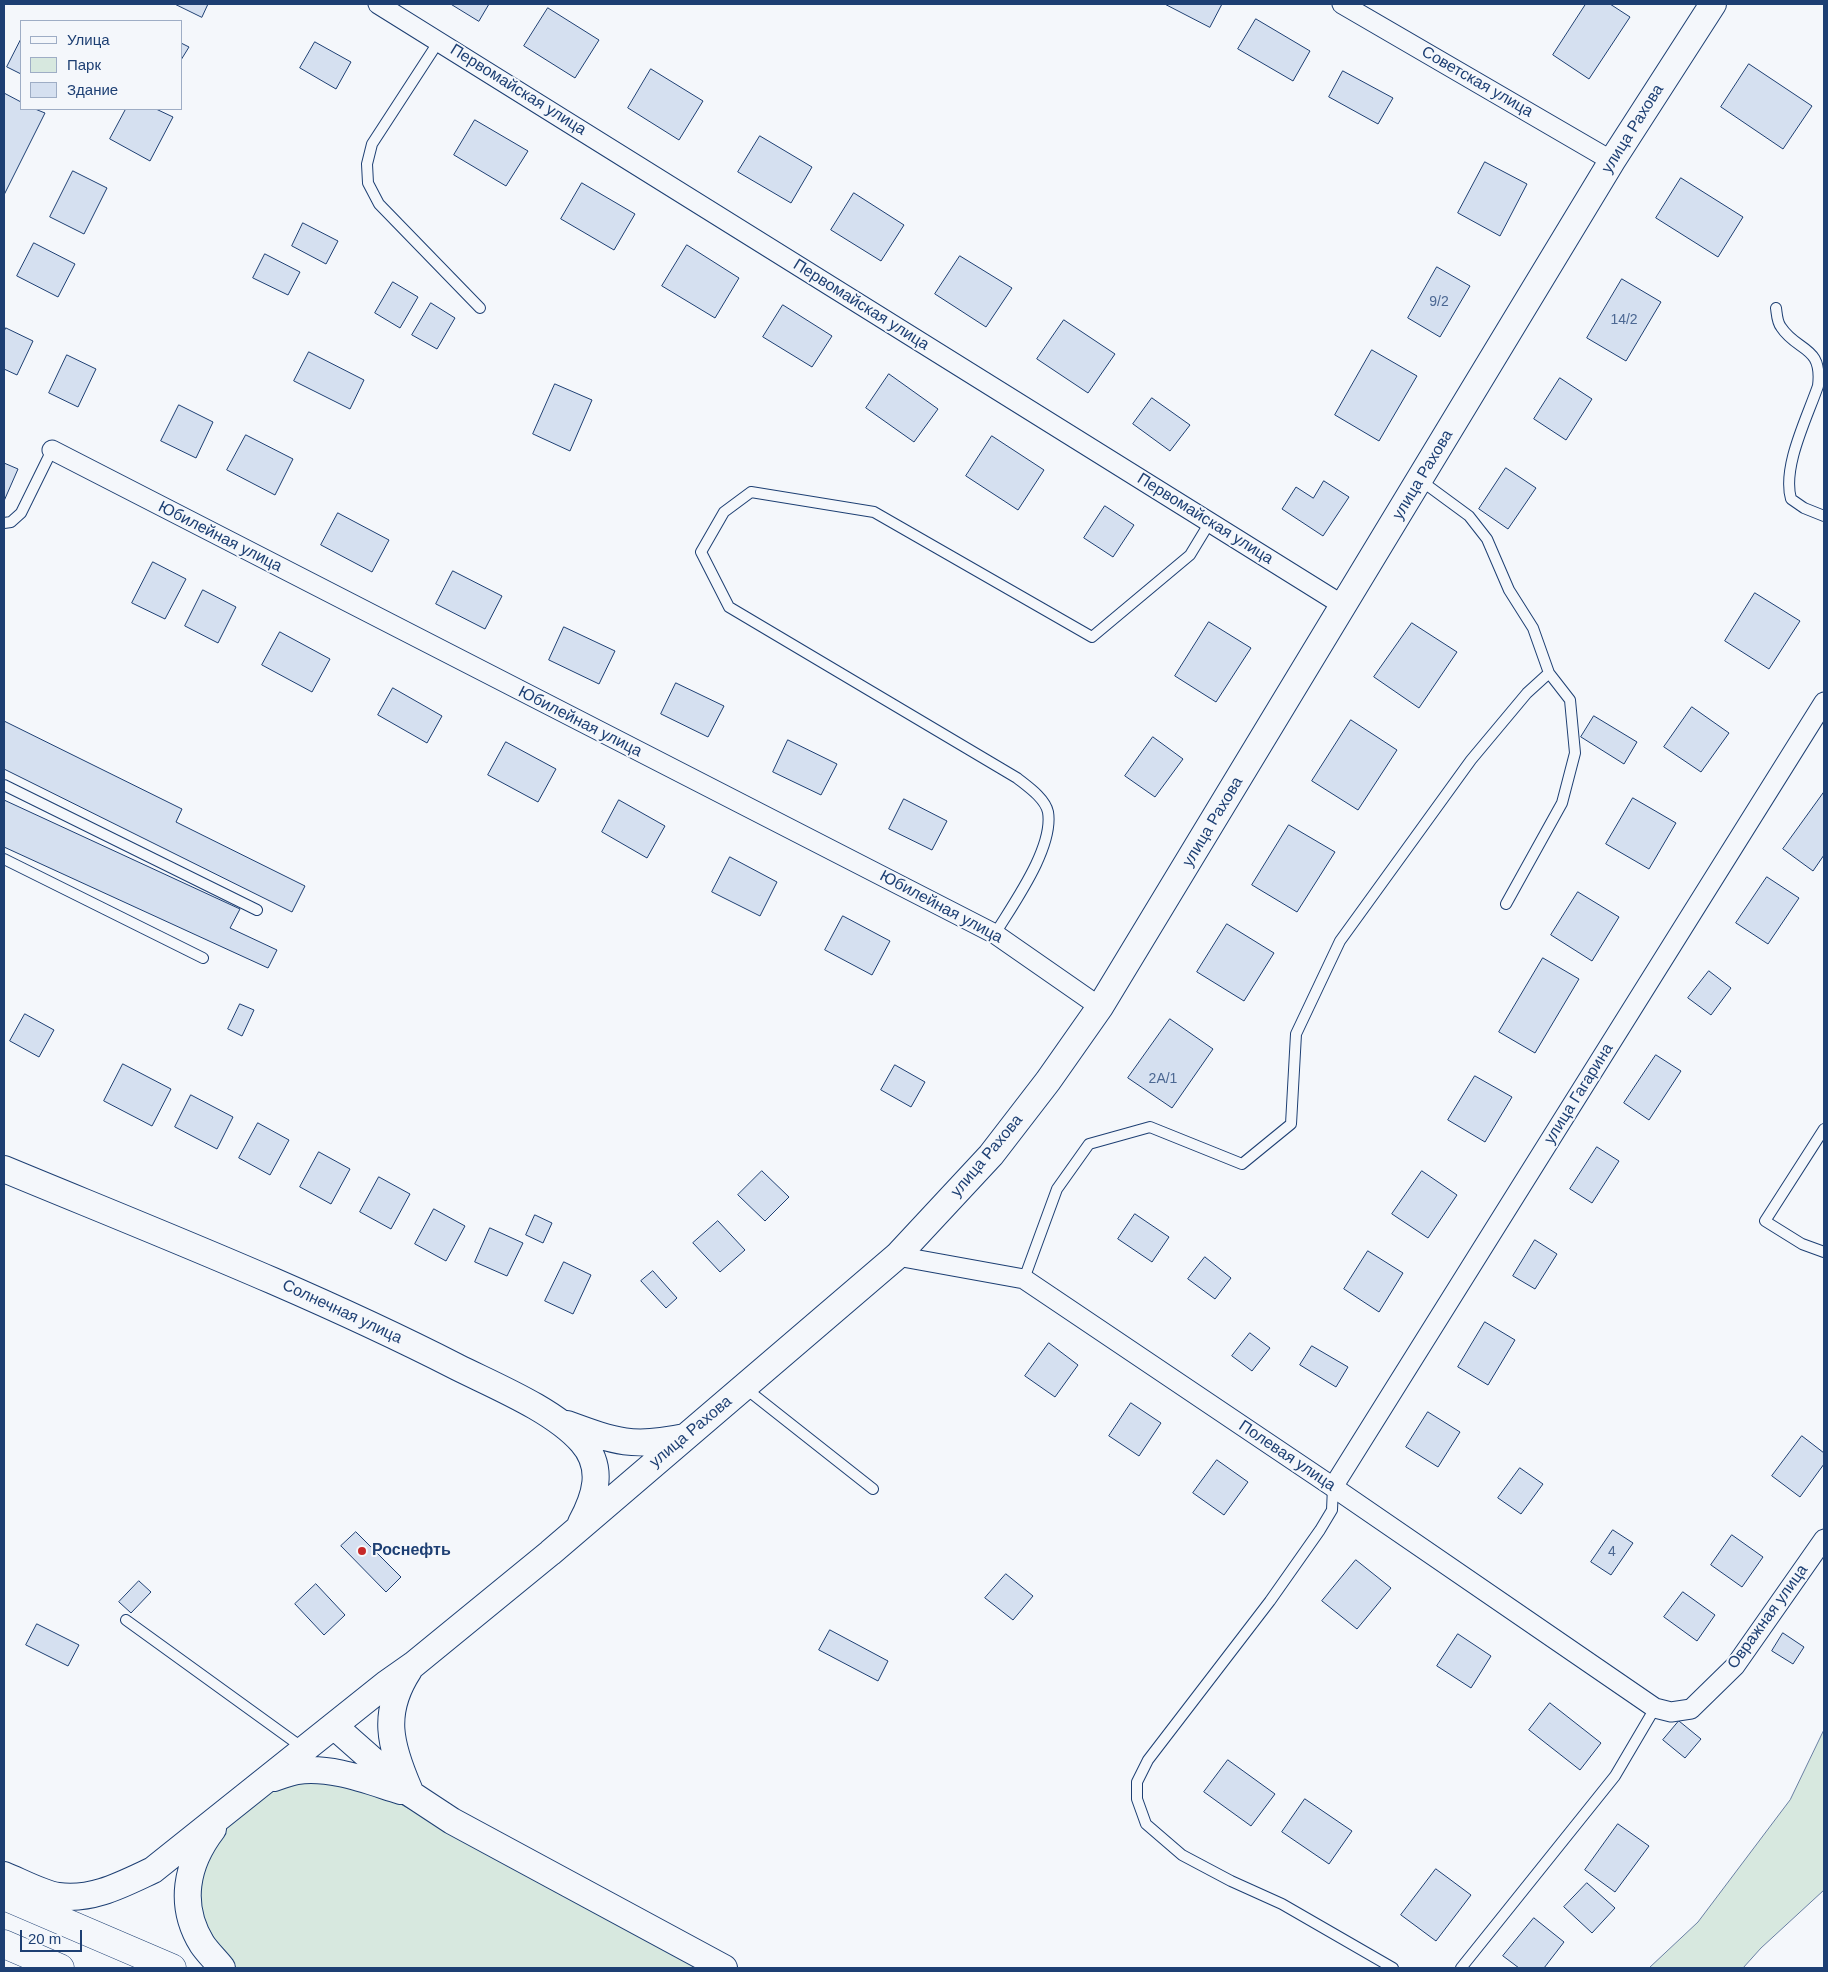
<!DOCTYPE html>
<meta charset="utf-8">
<style>
body{margin:0}
#map{position:relative;width:1828px;height:1972px;overflow:hidden;background:#f4f7fb;font-family:Arial,sans-serif}
canvas{display:block}
.frame{position:absolute;inset:0;border:5px solid #1d3f73;pointer-events:none}
.legend{position:absolute;left:20px;top:20px;width:162px;height:90px;box-sizing:border-box;background:#f4f7fb;border:1px solid #9eadc5;margin:0;padding:6px 9px;list-style:none;font-size:15px;color:#1d3f73}
.legend li{display:flex;align-items:center;gap:10px;height:25px}
.legend b{width:25px;border:1px solid #9eadc5}
.scale{position:absolute;left:20px;top:1930px;width:62px;height:22px;box-sizing:border-box;border:2px solid #1d3f73;border-top:0;padding-left:6px;font-size:15px;line-height:18px;white-space:nowrap;color:#1d3f73;-webkit-text-stroke:4px #f4f7fb;paint-order:stroke}
</style>
<div id="map">
<canvas width="1828" height="1972"></canvas>
<div class="frame"></div>
<ul class="legend">
<li><b style="height:6px;background:#f4f7fb"></b>Улица</li>
<li><b style="height:14px;background:#d7e8df"></b>Парк</li>
<li><b style="height:14px;background:#d5e0f0"></b>Здание</li>
</ul>
<div class="scale">20 m</div>
</div>
<script>
const ctx = document.querySelector('canvas').getContext('2d');
ctx.lineJoin = 'round';
function paint(path, color) { ctx.fillStyle = color; ctx.fill(path, 'evenodd'); }
function strokePath(path, color, width, dash) { ctx.strokeStyle = color; ctx.lineWidth = width; ctx.lineCap = dash ? 'butt' : 'round'; ctx.setLineDash(dash || []); ctx.stroke(path); }
function write(font, color, halo, rows, align = 'center') {
  ctx.font = font + ' Arial,sans-serif'; ctx.lineWidth = 4; ctx.setLineDash([]); ctx.textBaseline = 'middle'; ctx.strokeStyle = halo; ctx.fillStyle = color; for (const [text, x, y, turn = 0] of rows) {
    ctx.save(); ctx.translate(x, y); ctx.rotate((+turn || 0) * Math.PI / 180); ctx.textAlign = isNaN(turn) ? turn : align; if (halo) ctx.strokeText(text, 0, 0); ctx.fillText(text, 0, 0); ctx.restore();
  }
}
const green = new Path2D(`
 M1824,1730V1890L1761,1948L1743,1968H1649L1698,1922L1790,1800Z
 M320,1776L382,1794L703,1968H235L227,1963L196,1905L210,1845L219,1834L271,1790Z`);
const building = new Path2D(`
 M175,4H208L202,17Z
 M451,4H489L479,21Z
 M1165,4H1222L1210,27Z
 M1586,4H1610L1630,17L1589,79L1553,55Z
 M548,8L599,40L575,78L524,46Z
 M1256,19L1310,51L1293,81L1238,49Z
 M21,39V74L7,67Z
 M315,42L351,62L336,89L300,68Z
 M181,43L189,47L181,60Z
 M1749,64L1812,106L1783,149L1721,107Z
 M651,69L703,101L679,140L628,108Z
 M1343,71L1393,98L1378,124L1329,97Z
 M4,93L21,102V109H35L45,113L4,195Z
 M126,109H156L173,117L150,161L110,139Z
 M475,120L528,151L506,186L454,155Z
 M760,136L812,167L791,203L738,172Z
 M1485,162L1527,184L1500,236L1458,213Z
 M73,171L107,188L84,234L50,217Z
 M1681,178L1743,217L1718,257L1656,218Z
 M582,183L635,214L614,250L561,219Z
 M854,193L904,225L881,261L831,230Z
 M303,223L338,241L326,264L292,246Z
 M34,243L75,264L58,297L17,276Z
 M687,245L739,278L715,318L662,286Z
 M265,254L300,272L288,295L253,278Z
 M960,256L1012,288L986,327L935,294Z
 M1437,267L1470,286L1440,337L1408,318Z
 M1622,279L1661,302L1626,361L1587,338Z
 M393,282L418,297L400,328L375,313Z
 M431,303L455,318L437,349L412,335Z
 M783,305L832,336L812,367L763,337Z
 M1064,320L1115,354L1088,393L1037,359Z
 M6,328L33,341L17,375L4,369V332Z
 M1372,350L1417,376L1379,441L1335,415Z
 M309,352L364,380L350,409L294,381Z
 M67,355L96,369L78,407L49,393Z
 M889,374L938,409L914,442L866,408Z
 M1560,378L1592,399L1566,440L1534,419Z
 M555,384L592,400L570,451L533,434Z
 M1152,398L1190,425L1170,451L1133,424Z
 M179,405L213,422L196,458L161,441Z
 M246,435L293,459L275,495L227,470Z
 M992,436L1044,470L1018,510L966,476Z
 M4,463L18,469L4,501Z
 M1506,468L1536,488L1508,529L1479,509Z
 M1324,481L1349,497L1323,536L1282,509L1296,487L1313,498Z
 M1105,506L1134,525L1113,557L1084,538Z
 M338,513L389,540L372,572L321,545Z
 M153,562L186,579L165,619L132,603Z
 M453,571L502,596L485,629L436,604Z
 M203,590L236,607L218,643L185,626Z
 M1755,593L1800,621L1769,669L1725,641Z
 M1209,622L1251,648L1216,702L1175,676Z
 M1412,623L1457,652L1419,708L1374,677Z
 M564,627L615,651L599,684L549,660Z
 M280,632L330,659L312,692L262,665Z
 M676,683L724,706L708,737L661,714Z
 M393,688L442,716L427,743L378,715Z
 M1692,707L1729,733L1701,772L1664,747Z
 M1594,716L1637,742L1624,764L1581,737Z
 M1351,720L1397,750L1358,810L1312,781Z
 M4,721L182,809L176,822L305,886L292,912L4,769Z
 M1153,737L1183,759L1155,797L1125,776Z
 M788,740L837,764L821,795L773,772Z
 M506,742L556,769L538,802L488,775Z
 M1824,792V855L1813,871L1783,849Z
 M1633,798L1676,823L1649,869L1606,844Z
 M904,799L947,821L932,850L889,829Z
 M4,800L240,909L230,928L277,950L268,968L4,847Z
 M619,800L665,826L647,858L602,832Z
 M1289,825L1335,852L1297,912L1252,885Z
 M730,857L777,882L760,916L712,892Z
 M1767,877L1799,898L1768,944L1736,923Z
 M1578,892L1619,917L1592,961L1551,935Z
 M843,916L890,941L872,975L825,950Z
 M1227,924L1274,953L1244,1001L1197,972Z
 M1543,958L1579,979L1535,1053L1499,1032Z
 M1709,971L1731,988L1711,1015L1688,998Z
 M240,1004L254,1010L242,1036L228,1029Z
 M25,1014L54,1030L39,1057L10,1041Z
 M1170,1019L1213,1049L1172,1108L1128,1078Z
 M1656,1055L1681,1071L1649,1120L1624,1103Z
 M123,1064L171,1089L152,1126L104,1101Z
 M895,1065L925,1082L911,1107L881,1090Z
 M1475,1076L1512,1097L1485,1142L1448,1120Z
 M191,1095L233,1117L217,1149L175,1127Z
 M258,1123L289,1140L270,1175L239,1158Z
 M1597,1147L1619,1161L1592,1203L1570,1189Z
 M319,1152L350,1169L331,1204L300,1187Z
 M762,1171L789,1197L765,1221L738,1195Z
 M1422,1171L1457,1195L1428,1238L1392,1214Z
 M379,1177L410,1194L391,1229L360,1212Z
 M434,1209L465,1226L446,1261L415,1244Z
 M1135,1214L1169,1237L1152,1262L1118,1239Z
 M535,1215L552,1223L543,1243L526,1235Z
 M718,1221L745,1250L720,1272L693,1243Z
 M490,1228L523,1243L507,1276L475,1262Z
 M1535,1240L1557,1254L1535,1289L1513,1276Z
 M1368,1251L1403,1273L1379,1312L1344,1289Z
 M1205,1257L1231,1278L1215,1299L1188,1279Z
 M564,1262L591,1275L573,1314L545,1301Z
 M653,1271L677,1298L666,1308L641,1281Z
 M1485,1322L1515,1340L1488,1385L1458,1367Z
 M1250,1333L1270,1348L1252,1371L1232,1356Z
 M1049,1343L1078,1365L1055,1397L1025,1376Z
 M1312,1346L1348,1367L1336,1387L1300,1365Z
 M1131,1403L1161,1423L1139,1456L1109,1436Z
 M1428,1412L1460,1432L1438,1467L1406,1447Z
 M1802,1436L1824,1453V1464L1800,1497L1772,1476Z
 M1217,1460L1248,1482L1224,1515L1193,1493Z
 M1520,1468L1543,1484L1521,1514L1498,1498Z
 M1613,1530L1633,1543L1611,1575L1591,1562Z
 M356,1532L401,1577L386,1592L341,1546Z
 M1732,1535L1763,1557L1742,1587L1711,1565Z
 M1356,1560L1391,1588L1357,1629L1322,1601Z
 M1006,1574L1033,1596L1013,1620L985,1598Z
 M139,1581L151,1592L131,1613L119,1602Z
 M316,1584L345,1615L324,1635L295,1604Z
 M1683,1592L1715,1615L1697,1641L1664,1617Z
 M37,1624L79,1645L68,1666L26,1645Z
 M830,1630L888,1661L878,1681L819,1650Z
 M1783,1633L1804,1647L1793,1664L1772,1651Z
 M1458,1634L1491,1656L1471,1688L1437,1666Z
 M1550,1703L1601,1743L1580,1770L1529,1730Z
 M1679,1721L1701,1739L1685,1758L1663,1740Z
 M1228,1760L1275,1794L1251,1826L1204,1792Z
 M1305,1799L1352,1831L1329,1864L1282,1832Z
 M1618,1824L1649,1846L1615,1892L1585,1870Z
 M1436,1869L1471,1895L1436,1941L1401,1915Z
 M1587,1883L1615,1908L1592,1933L1564,1907Z
 M1534,1918L1564,1942L1544,1968H1519L1503,1956Z`);
const lane = new Path2D(`
 M439,41L372,144L367,164L368,183L379,204L480,308
 M1776,308C1777,315 1777,322 1781,327C1797,352 1823,345 1818,386C1807,418 1782,467 1791,499L1804,508L1824,516
 M1420,480L1469,516L1487,539L1509,590L1533,628L1549,673L1570,700L1575,753L1562,803L1506,904
 M4,523L11,522L21,513L52,450
 M4,785L257,910
 M4,859L203,958
 M995,934C1013,904 1054,848 1048,812C1045,798 1027,786 1017,778L729,607L701,552L724,512L751,492L874,512L1092,637L1190,555L1210,522
 M1824,1129L1765,1221L1802,1244L1824,1252
 M1024,1279L1057,1189L1089,1144L1150,1127L1242,1164L1291,1124L1296,1034L1340,941L1471,760L1527,693L1549,673
 M745,1388L873,1489
 M1333,1487L1332,1510L1320,1530L1270,1601L1148,1760L1137,1782V1799L1146,1824L1182,1855L1231,1881L1282,1904L1393,1968
 M126,1620L303,1748
 M1461,1968L1615,1776L1655,1708`);
const street = new Path2D(`
 M378,4L1344,606
 M1342,4L1612,161
 M52,450L995,934L1100,1007
 M897,1256L1024,1279L1333,1487L1655,1708L1671,1712L1691,1709L1735,1666L1824,1539
 M1333,1487L1824,702`);
const secondary = new Path2D(`
 M4,1169C156,1232 310,1292 457,1367C495,1386 554,1410 582,1442C605,1468 595,1497 581,1523
 M567,1424C616,1442 633,1448 685,1437
 M334,1726L411,1794L452,1821L724,1968
 M274,1778C281,1776 289,1772 297,1771C331,1766 368,1781 401,1791
 M409,1789C390,1745 381,1713 409,1670
 M213,1829C186,1864 178,1905 202,1944C208,1953 216,1960 222,1968
 M4,1875C19,1881 43,1894 58,1896C92,1901 123,1884 153,1870L386,1684L413,1665L550,1553L897,1256L991,1155L1048,1081L1100,1007L1612,161L1713,4`);
const highway = new Path2D(`
 M4,1896L172,1968
 M4,1944L60,1968`);
const markers = [
 [362,1551,5,"#c62828"]
];
const numberNames = [
 ["9/2",1439,302],
 ["14/2",1624,320],
 ["2А/1",1163,1079],
 ["4",1612,1552]
];
const streetNames = [
 ["Советская улица",1477,82,30],
 ["Первомайская улица",518,90,32],
 ["улица Рахова",1633,129,-58],
 ["Первомайская улица",861,305,32],
 ["улица Рахова",1423,475,-59],
 ["Первомайская улица",1205,519,32],
 ["Юбилейная улица",220,537,27],
 ["Юбилейная улица",580,722,27],
 ["улица Рахова",1213,822,-59],
 ["Юбилейная улица",941,907,28],
 ["улица Гагарина",1579,1094,-58],
 ["улица Рахова",987,1156,-50],
 ["Солнечная улица",342,1312,25],
 ["улица Рахова",691,1432,-40],
 ["Полевая улица",1287,1456,34],
 ["Овражная улица",1768,1617,-54]
];
const poiNames = [
 ["Роснефть",372,1551]
];
paint(green, '#d7e8df');
strokePath(green, '#687fa3', 1);
paint(building, '#d5e0f0');
strokePath(building, '#1d3f73', 1);
strokePath(lane, '#1d3f73', 12);
strokePath(street, '#1d3f73', 21);
strokePath(secondary, '#1d3f73', 28);
strokePath(highway, '#1d3f73', 29);
strokePath(lane, '#f4f7fb', 10);
strokePath(street, '#f4f7fb', 19);
strokePath(secondary, '#f4f7fb', 26);
strokePath(highway, '#f4f7fb', 28);
for (const [x, y, r, color] of markers) { const dot = new Path2D(); dot.arc(x, y, r, 0, 2 * Math.PI); ctx.fillStyle = color; ctx.fill(dot); strokePath(dot, '#f4f7fb', 2); }
write('14px', '#4b6792', null, numberNames);
write('16px', '#1d3f73', '#f4f7fb', streetNames);
write('bold 16px', '#1d3f73', '#f4f7fb', poiNames, 'left');
</script>
